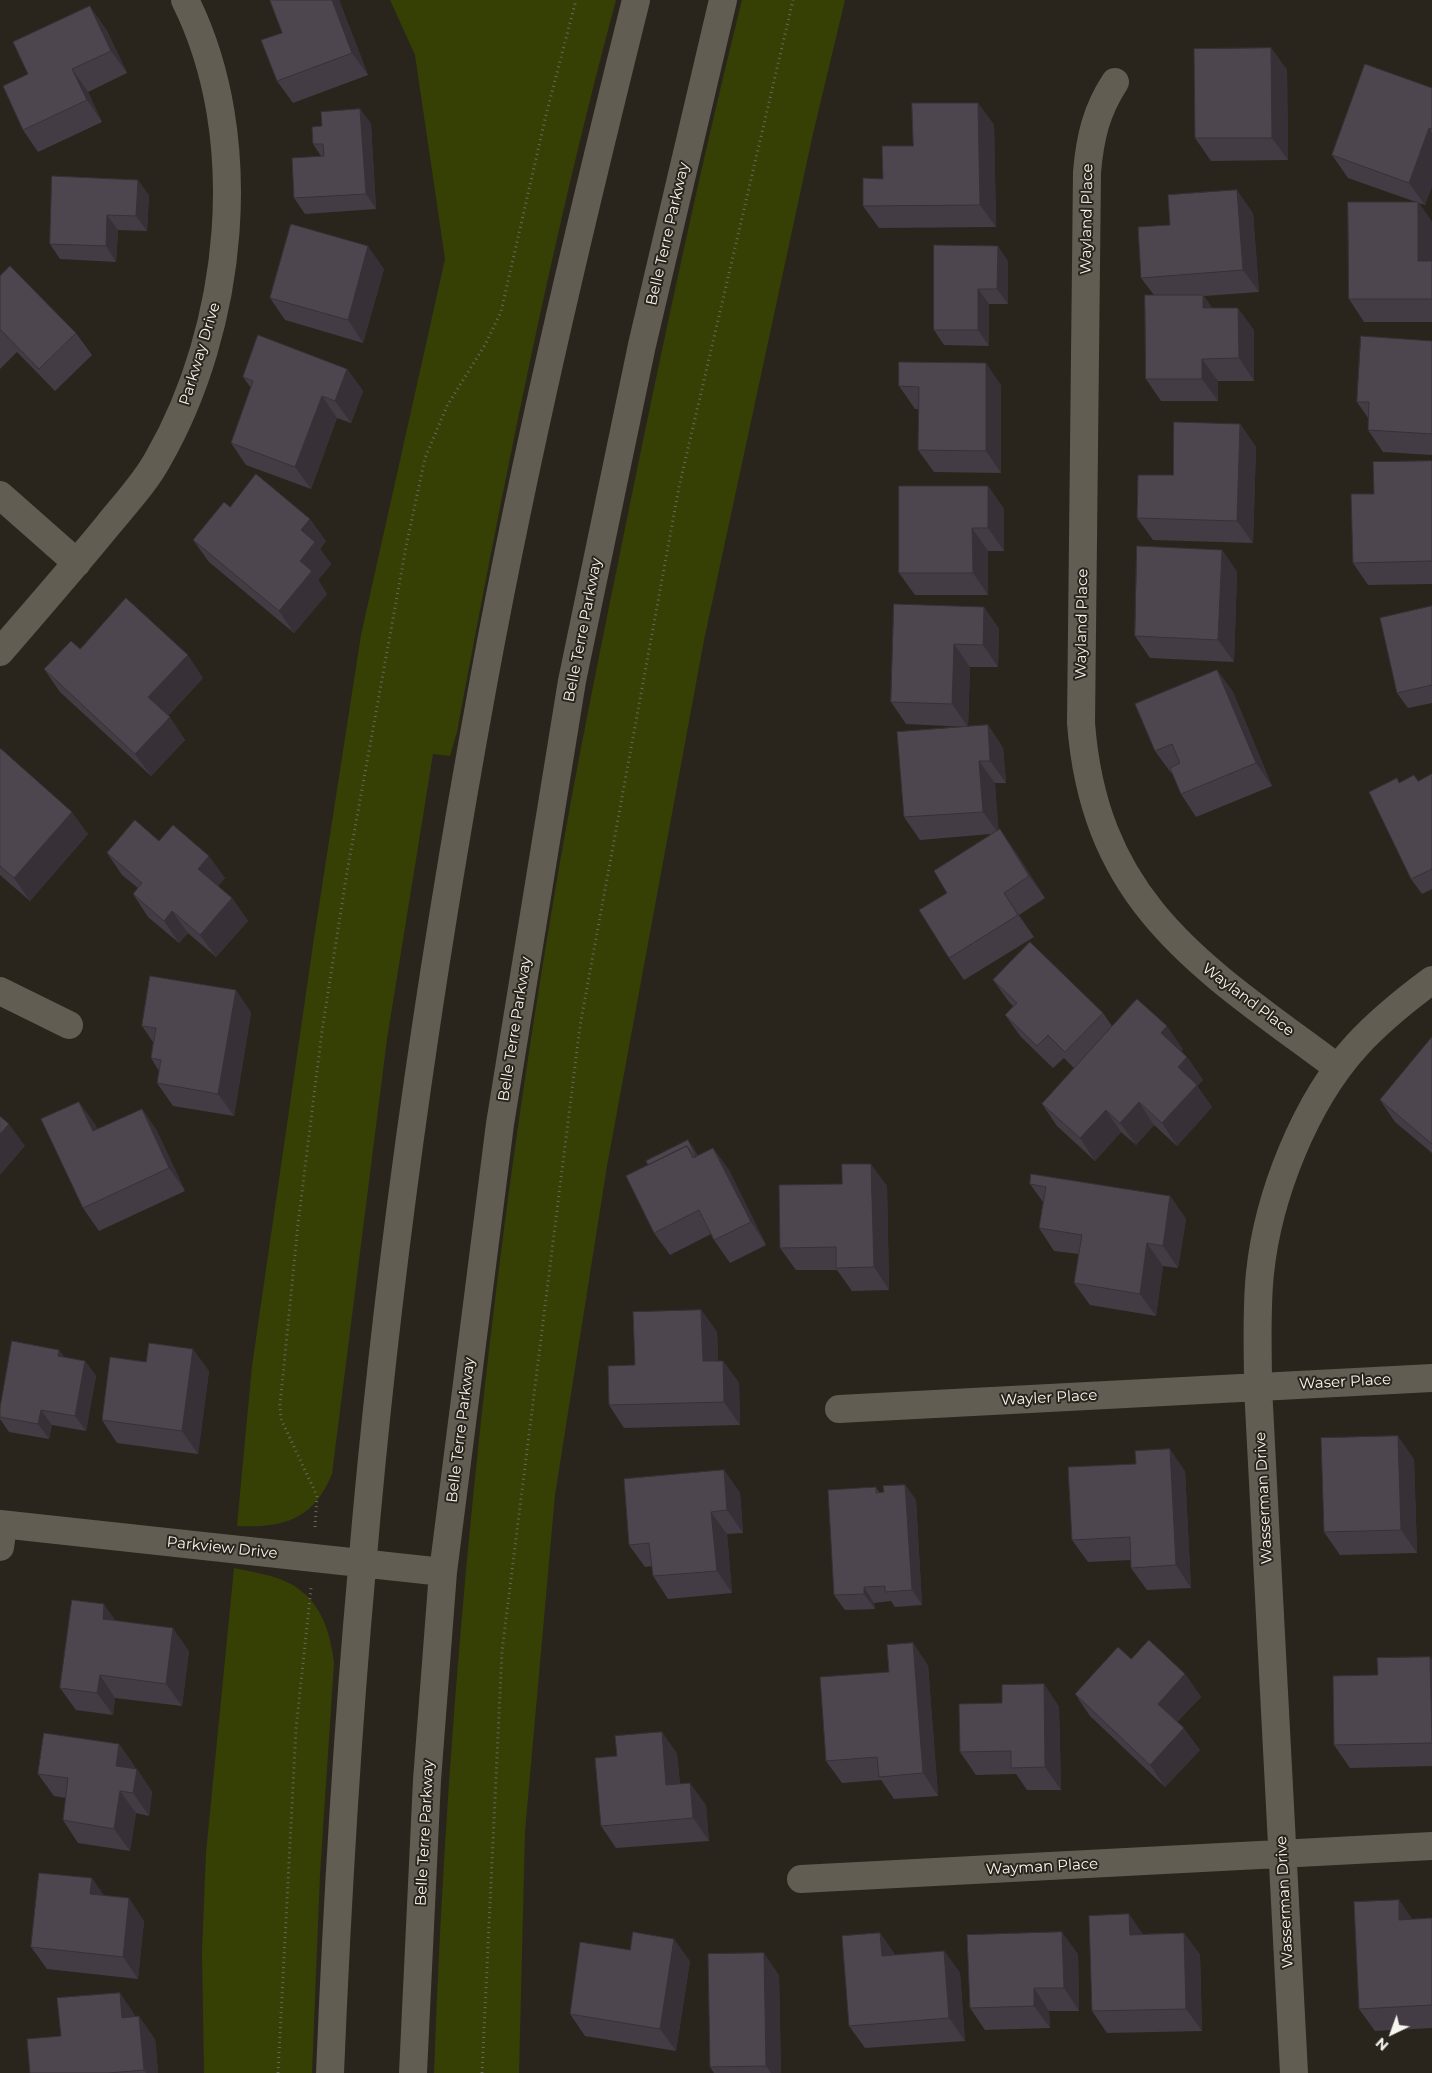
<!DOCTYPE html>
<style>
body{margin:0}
#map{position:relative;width:1432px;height:2073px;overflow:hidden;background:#29251c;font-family:Montserrat,sans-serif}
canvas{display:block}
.north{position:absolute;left:1367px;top:2008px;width:50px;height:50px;-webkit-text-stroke:4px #29251c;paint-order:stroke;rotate:222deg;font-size:14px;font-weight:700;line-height:20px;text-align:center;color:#f7f5ef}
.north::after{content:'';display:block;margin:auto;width:18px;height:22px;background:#f7f5ef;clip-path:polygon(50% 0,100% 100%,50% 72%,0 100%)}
</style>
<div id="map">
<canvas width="1432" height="2073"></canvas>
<div class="north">N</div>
</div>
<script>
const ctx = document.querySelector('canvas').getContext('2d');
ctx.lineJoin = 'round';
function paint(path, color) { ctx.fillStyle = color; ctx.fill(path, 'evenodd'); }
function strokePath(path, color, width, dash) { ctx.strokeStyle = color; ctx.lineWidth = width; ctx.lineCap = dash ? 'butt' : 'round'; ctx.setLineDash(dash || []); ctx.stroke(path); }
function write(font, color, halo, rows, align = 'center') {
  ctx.font = font + ' Montserrat,sans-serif'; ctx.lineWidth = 4; ctx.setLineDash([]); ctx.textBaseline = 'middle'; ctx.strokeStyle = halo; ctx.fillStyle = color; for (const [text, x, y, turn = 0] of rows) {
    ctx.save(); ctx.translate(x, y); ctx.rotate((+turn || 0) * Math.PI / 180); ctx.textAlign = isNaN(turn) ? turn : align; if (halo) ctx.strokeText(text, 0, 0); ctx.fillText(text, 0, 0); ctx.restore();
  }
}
const green = new Path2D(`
 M390,0H616C551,241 503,487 457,732L450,756L433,754L387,1039L332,1474C313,1520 284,1528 237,1526L252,1366L314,938L361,635L445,259L415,55Z
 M742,0H845L812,138L704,640L607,1166L555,1495L525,1831L519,2073H434C448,1685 487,1292 552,909C575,770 604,632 632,494C666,329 701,164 742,0Z
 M234,1568C252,1572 275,1575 291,1584C321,1601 330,1631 334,1663L320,1874L312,2073H204L202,1951L206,1853Z`);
const path = new Path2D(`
 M315,1527L317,1496L281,1419L280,1405L298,1224L322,1031L347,872L406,547L425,458L447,406L485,345L501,312L546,115L576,0
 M278,2073L296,1729L311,1588
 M482,2073L502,1651L580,1026L679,487L793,0`);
const street = new Path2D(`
 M1115,82C1096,111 1090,138 1087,172L1081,723C1095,906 1204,968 1338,1068
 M0,495L77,563
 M0,652C36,610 73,568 108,525C125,504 145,483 158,459C233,328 254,138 185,0
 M0,991L69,1025
 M839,1409L1432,1378
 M0,1547L3,1525
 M801,1879L1432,1846
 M1294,2073L1258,1387C1258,1349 1256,1310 1260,1273C1268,1196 1305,1102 1357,1045C1380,1020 1405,1000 1432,980`);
const secondary = new Path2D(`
 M0,1524L443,1572
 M330,2073C337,1904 347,1736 362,1568C387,1270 430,973 484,679C526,451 580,225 636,0
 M413,2073L427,1780L443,1572L500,1124L572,681L642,345L723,0`);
const wall = new Path2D(`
 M270,0H339L368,75L293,103L277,81L282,33Z
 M106,29L127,73L88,92L102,122L38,152L23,130L28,74Z
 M1271,48L1287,70L1288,160L1211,161L1195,138Z
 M1432,88V186L1425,205L1419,203L1432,222V322H1364L1349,299L1416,202L1348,178L1332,155Z
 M978,103L994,125L996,227L879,228L863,206L883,179L913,146Z
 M360,109L371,124L376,209L305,214L294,198L321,156L313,144L322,126Z
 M52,176L149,195L147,231L118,230L116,262L60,259L50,244Z
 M1253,213L1259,292L1204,296L1212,308L1254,330V381H1218V401H1161L1146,379L1154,295L1141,278L1170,225Z
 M1008,261V304H989V346L944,345L934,330Z
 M384,269L363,343L285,320L270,298Z
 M0,276L76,333L92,355L55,391L17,352L0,369Z
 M1432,341V455L1383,452L1368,430V418L1357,402Z
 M347,369L363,391L351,423L337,418L311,489L246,465L231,443L251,388L243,377Z
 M1001,385V473L934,472L918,450L919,409H915L899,386Z
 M1240,424L1256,447L1253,543L1153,540L1137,518L1173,475Z
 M1432,461V584L1368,585L1353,563L1374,494Z
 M988,486L1004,509V551H988V595H915L899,573Z
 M193,540L326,541L320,549L331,564L318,580L327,594L294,633L209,562Z
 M1222,550L1237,572L1234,662L1150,658L1135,636Z
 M1432,606V703L1408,708L1397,693Z
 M984,607L999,629L998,667H970L968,727L988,725L1003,748L1006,783H995L998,830L1015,851L1045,898L1019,915L1034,937L964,980L949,958L947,893L991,834L920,840L904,817L967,727L906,724L891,702Z
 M80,649L203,678L168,716L185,740L151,776L60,692L44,669Z
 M1217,670L1233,692L1272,786L1196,817L1181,794L1172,773H1171L1155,751Z
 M0,748L88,834L30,901L0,875Z
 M1432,774V889L1422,894L1411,879L1400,782L1419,781Z
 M159,841L225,878L218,886L232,898L248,921L216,957L188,933L179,943L148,917L133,894L138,888L122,875L107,853Z
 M993,980L1103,1013L1112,1026L1183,1049L1181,1051L1187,1057L1203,1080L1197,1086L1212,1107L1177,1146L1154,1125L1136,1145L1121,1132L1095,1161L1057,1126L1042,1104L1074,1068L1064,1058L1053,1068L1021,1037L1005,1015L1013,1006L1009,1002Z
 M236,990L251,1013L234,1116L173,1106L157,1083L159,1071L151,1058L153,1042L142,1026Z
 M1432,1037V1153L1395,1122L1380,1100Z
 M142,1109L157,1131L185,1191L99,1231L83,1208L95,1124L97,1129Z
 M688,1140L693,1147L698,1156L713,1148L729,1170L766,1245L730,1263L714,1240L711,1234L670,1255L654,1233L648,1165Z
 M1030,1184L1170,1196L1186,1219L1178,1268L1163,1266L1156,1316L1090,1305L1074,1283L1079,1254L1054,1251L1039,1228L1043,1202Z
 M887,1186L889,1290L852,1291L837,1270H796L780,1248Z
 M701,1310L717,1332L718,1361H723L739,1383L740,1425L624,1428L609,1405L635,1365Z
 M59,1350L64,1357L85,1361L96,1376L86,1431L52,1425L49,1439L9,1432L0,1419V1408Z
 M146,1362L209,1371L198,1454L117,1443L102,1420Z
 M1414,1459L1417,1553L1340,1555L1324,1532Z
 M724,1470L740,1493L743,1533L727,1534L732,1593L668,1599L653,1576L652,1566L645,1567L629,1545Z
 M1185,1471L1191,1588L1147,1590L1131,1568V1560L1088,1562L1072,1540Z
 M905,1485L916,1500L922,1605L895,1607L891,1601L874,1603L875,1609L845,1610L834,1595L876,1487L879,1492H884Z
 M116,1620L189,1651L182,1706L115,1698L113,1715L76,1710L60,1688Z
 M913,1643L928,1666L938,1796L894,1799L881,1780L842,1783L826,1761Z
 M1430,1657L1432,1660V1766L1350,1768L1334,1745L1378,1675Z
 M1131,1659L1185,1674L1201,1697L1177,1722L1200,1750L1165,1787L1090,1716L1075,1694Z
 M1044,1684L1059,1707L1061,1790H1027L1016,1774L976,1775L960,1752L1002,1703Z
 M662,1732L677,1754L680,1784L706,1805L709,1841L616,1848L601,1826L617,1756Z
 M119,1744L135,1767L134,1769H137L152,1792L149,1816L136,1813L130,1851L78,1843L63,1820L66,1798L54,1796L38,1774Z
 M104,1896L144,1921L138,1979L47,1969L31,1947Z
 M1399,1900L1412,1919L1432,1918V2028L1375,2031L1359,2009Z
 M880,1933L895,1955L944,1951L960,1973L965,2041L865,2048L849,2026Z
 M1184,1933L1200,1955L1202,2031L1107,2033L1092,2011L1143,1934Z
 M1078,1954L1079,2011H1049L1050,2028L985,2030L970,2008Z
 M690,1961L676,2051L585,2036L570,2014Z
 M779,1975L781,2073H714L710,2067Z
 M135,2015V2017L155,2039L158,2073H30L61,2036Z`);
const shadedWall = new Path2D(`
 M332,0H339L368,75L352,53Z
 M90,6L106,29L127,73L111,51Z
 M1271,48L1287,70L1288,160L1272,138Z
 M72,69L88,92L102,122L87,100Z
 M978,103L994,125L996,227L980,205Z
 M360,109L371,124L376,209L366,194Z
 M1429,128L1432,133V186L1425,205L1409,183Z
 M138,180L149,195L147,231L136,216Z
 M1237,190L1253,213L1259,292L1243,270Z
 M1418,202L1432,222V280L1418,261Z
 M107,215L118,230L116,262L106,246Z
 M368,246L384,269L363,343L348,320Z
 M998,246L1008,261V304L997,289Z
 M978,289L989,304V346L978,330Z
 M1203,295L1219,318L1203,308Z
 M1238,308L1254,330V381L1239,358Z
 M1202,359L1218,381V401L1202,379Z
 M986,363L1001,385V473L986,451Z
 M347,369L363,391L351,423L335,401Z
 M322,396L337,418L311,489L295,467Z
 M1240,424L1256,447L1253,543L1237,521Z
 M988,486L1004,509V551L988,528Z
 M310,519L326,541L320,549L331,564L318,580L327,594L294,633L279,611L300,561L301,530Z
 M972,528L988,551V595L973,573Z
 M1222,550L1237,572L1234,662L1218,640Z
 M984,607L999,629L998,667L983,645Z
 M954,644L970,667L968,727L952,704Z
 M188,655L203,678L164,720L148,697Z
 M1217,670L1233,692L1272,786L1256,763Z
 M170,717L185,740L151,776L135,754Z
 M988,725L1003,748L1006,783L990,761Z
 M979,761L995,783L999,834L983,812Z
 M72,812L88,834L30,901L14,878Z
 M1000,829L1015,851L1045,898L1029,876Z
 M209,856L225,878L214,891L198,869Z
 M1004,893L1034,937L1018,915Z
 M232,898L248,921L216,957L200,935Z
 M172,911L188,933L179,943L164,921Z
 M236,990L251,1013L234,1116L218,1094Z
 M1167,1026L1183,1049L1176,1056L1161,1033Z
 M1187,1057L1203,1080L1197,1086L1212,1107L1177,1146L1162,1123L1178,1067Z
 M79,1102L95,1124L109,1153L93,1131Z
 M1139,1102L1154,1125L1136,1145L1120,1123Z
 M142,1109L157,1131L185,1191L169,1168Z
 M1106,1110L1121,1132L1095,1161L1080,1138Z
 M9,1124L25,1146L0,1175V1134Z
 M688,1140L693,1147L702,1166L697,1158Z
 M713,1148L729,1170L766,1245L751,1222Z
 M871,1164L887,1186L889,1290L874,1267Z
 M1170,1196L1186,1219L1178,1268L1163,1246Z
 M1147,1243L1163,1266L1156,1316L1140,1294Z
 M701,1310L717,1332L719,1383L703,1361Z
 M193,1349L209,1371L198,1454L182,1431Z
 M59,1350L70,1365L58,1356Z
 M85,1361L96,1376L86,1431L75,1416Z
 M723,1361L739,1383L740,1425L724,1402Z
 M41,1410L52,1425L49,1439L38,1424Z
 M1398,1436L1414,1459L1417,1553L1401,1530Z
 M1170,1449L1185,1471L1191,1588L1176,1565Z
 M724,1470L740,1493L743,1533L727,1510Z
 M905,1485L916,1500L922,1605L912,1590Z
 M711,1512L727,1534L732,1593L717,1571Z
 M864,1587L874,1603L875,1609L864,1594Z
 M104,1604L120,1627L103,1619Z
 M173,1628L189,1651L182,1706L166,1684Z
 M913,1643L928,1666L938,1796L923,1773Z
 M1430,1657L1432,1660V1727Z
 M1185,1674L1201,1697L1173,1726L1158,1704Z
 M100,1675L115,1698L113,1715L97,1693Z
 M1044,1684L1059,1707L1061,1790L1045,1767Z
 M1184,1728L1200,1750L1165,1787L1150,1765Z
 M662,1732L677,1754L682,1807L666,1785Z
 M119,1744L135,1767L132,1788L116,1766Z
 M137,1769L152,1792L149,1816L133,1793Z
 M690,1783L706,1805L709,1841L693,1818Z
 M120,1791L136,1813L130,1851L114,1829Z
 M92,1878L108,1901L90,1894Z
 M129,1898L144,1921L138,1979L123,1957Z
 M1399,1900L1414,1922L1399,1920Z
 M1129,1914L1145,1937L1130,1935Z
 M1062,1932L1078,1954L1079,2011L1064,1988Z
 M880,1933L896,1956H882Z
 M1184,1933L1200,1955L1202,2031L1186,2009Z
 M674,1939L690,1961L676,2051L660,2029Z
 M944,1951L960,1973L965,2041L949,2018Z
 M764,1953L779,1975L781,2073H771L766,2066Z
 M1034,1988L1049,2011L1050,2028L1034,2006Z
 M120,1993L135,2015L137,2040L122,2018Z
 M139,2016L155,2039L158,2073H146L144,2070Z`);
const building = new Path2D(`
 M270,0H332L352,53L277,81L261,40L282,33Z
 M90,6L111,51L72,69L87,100L23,130L3,86L28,74L13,42Z
 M1271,48L1272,138H1195L1194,49Z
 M1365,64L1432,88V129L1429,128L1409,183L1332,155Z
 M912,103H978L980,205L863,206V178L883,179L882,146H913Z
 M360,109L366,194L294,198L292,158L324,156L323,144H313L312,127L322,126L321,112Z
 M52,176L138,180L136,216L107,215L106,246L50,244Z
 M1237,190L1243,270L1141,278L1138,227L1170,225L1168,195Z
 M1348,202H1418V261H1432V299H1349Z
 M291,224L368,246L348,320L270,298Z
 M934,245L998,246L997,289H978V330H934Z
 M10,266L76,333L39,369L1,330L0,331V276Z
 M1145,295H1203V308H1238L1239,358L1202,359V379H1146Z
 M258,335L347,369L335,401L322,396L295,467L231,443L253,381L243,377Z
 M1361,336L1432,341V434L1368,430L1369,402H1357Z
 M899,362L986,363V451L918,450L919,387L899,386Z
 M1174,422L1240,424L1237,521L1137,518L1138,475H1173Z
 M1432,461V561L1353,563L1351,494H1374L1373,462Z
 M256,474L310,519L301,530L315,542L300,561L312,571L279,611L193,540L224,502L230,507Z
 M899,486H988V528H972L973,573H899Z
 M1137,546L1222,550L1218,640L1135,636Z
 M126,598L188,655L148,697L170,717L135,754L44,669L71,641L80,649Z
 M894,604L984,607L983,645L954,644L952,704L891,702Z
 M1432,606V685L1397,693L1380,618Z
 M1217,670L1256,763L1181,794L1170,768L1180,763L1172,744L1155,751L1135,704Z
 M988,725L990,761H979L983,812L904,817L897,732Z
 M0,748L72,812L14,878L0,866Z
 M1432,774V869L1411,879L1369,792L1397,778L1399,783L1414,775L1418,781Z
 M135,820L159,841L173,825L209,856L198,869L232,898L200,935L172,911L164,921L133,894L142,883L107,853Z
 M1000,829L1029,876L1004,893L1018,915L949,958L919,910L947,893L934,871Z
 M1030,942L1103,1013L1065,1052L1048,1035L1037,1046L1005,1015L1017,1003L993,980Z
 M150,976L236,990L218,1094L157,1083L161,1060L151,1058L156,1028L142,1026Z
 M1137,999L1167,1026L1161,1033L1187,1057L1178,1067L1197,1085L1162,1123L1139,1102L1120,1123L1106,1110L1080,1138L1042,1104Z
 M1432,1037V1144L1380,1100Z
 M79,1102L93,1131L142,1109L169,1168L83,1208L41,1119Z
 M0,1116L9,1124L0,1134Z
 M688,1140L696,1157H695L687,1146L648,1165L646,1161Z
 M687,1146L693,1158L713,1148L751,1222L714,1240L699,1210L654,1233L626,1176Z
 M842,1164H871L874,1267L836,1268V1247L780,1248L779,1185L842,1184Z
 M1031,1174L1170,1196L1163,1246L1147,1243L1140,1294L1074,1283L1082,1235L1039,1228L1046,1187L1030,1184Z
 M701,1310L703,1361H723L724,1402L609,1405L608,1366L635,1365L633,1312Z
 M12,1341L59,1350L58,1356L85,1361L75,1416L41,1410L38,1424L0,1417V1408Z
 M149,1343L193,1349L182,1431L102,1420L110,1357L146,1362Z
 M1398,1436L1401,1530L1324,1532L1321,1438Z
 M1170,1449L1176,1565L1131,1568L1130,1537L1072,1540L1068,1467L1136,1464L1135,1451Z
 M724,1470L727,1510L711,1512L717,1571L653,1576L649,1543L629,1545L624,1479Z
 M905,1485L912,1590L885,1592V1586L864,1587V1594L834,1595L828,1490L876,1487V1493L884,1492L883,1486Z
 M72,1600L104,1604L103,1619L173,1628L166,1684L100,1675L97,1693L60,1688Z
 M1149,1640L1185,1674L1158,1704L1184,1728L1150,1765L1075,1694L1118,1647L1131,1659Z
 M913,1643L923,1773L879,1777L877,1757L826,1761L820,1677L889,1672L887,1645Z
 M1430,1657L1432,1743L1334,1745L1333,1676L1378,1675L1377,1658Z
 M1044,1684L1045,1767L1011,1768V1751L960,1752L959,1704L1002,1703V1685Z
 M662,1732L666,1785L690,1783L693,1818L601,1826L595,1758L617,1756L615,1736Z
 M44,1733L119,1744L116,1766L137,1769L133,1793L120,1791L114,1829L63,1820L68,1778L38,1774Z
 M39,1873L92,1878L90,1894L129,1898L123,1957L31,1947Z
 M1399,1900V1920L1432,1918V2005L1359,2009L1354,1902Z
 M1129,1914L1130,1935L1184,1933L1186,2009L1092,2011L1089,1916Z
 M633,1932L674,1939L660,2029L570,2014L580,1942L630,1950Z
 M1062,1932L1064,1988H1034V2006L970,2008L967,1935Z
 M880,1933L882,1956L944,1951L949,2018L849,2026L842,1936Z
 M764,1953L766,2066L710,2067L708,1954Z
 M120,1993L122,2018L139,2016L144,2070L108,2073H30L27,2039L61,2036L57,1998Z`);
const streetNames = [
 ["Wayland Place",1087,219,-89],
 ["Belle Terre Parkway",668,234,-77],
 ["Parkway Drive",200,354,-73],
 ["Wayland Place",1082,624,-89],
 ["Belle Terre Parkway",583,630,-79],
 ["Wayland Place",1248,1000,37],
 ["Belle Terre Parkway",515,1029,-81],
 ["Waser Place",1345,1382,-3],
 ["Wayler Place",1049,1398,-3],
 ["Belle Terre Parkway",461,1430,-83],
 ["Wasserman Drive",1264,1498,-93],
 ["Parkview Drive",222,1548,6],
 ["Belle Terre Parkway",425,1833,-87],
 ["Wayman Place",1042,1867,-3],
 ["Wasserman Drive",1285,1902,-93]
];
paint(green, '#364005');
strokePath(path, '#6b675f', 3, [1, 4]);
strokePath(street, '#615d53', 28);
strokePath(secondary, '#615d53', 28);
paint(wall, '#433c44');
paint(shadedWall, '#373137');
paint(building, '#4e464f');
strokePath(building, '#373137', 1);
write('15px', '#f7f5ef', '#29251c', streetNames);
</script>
